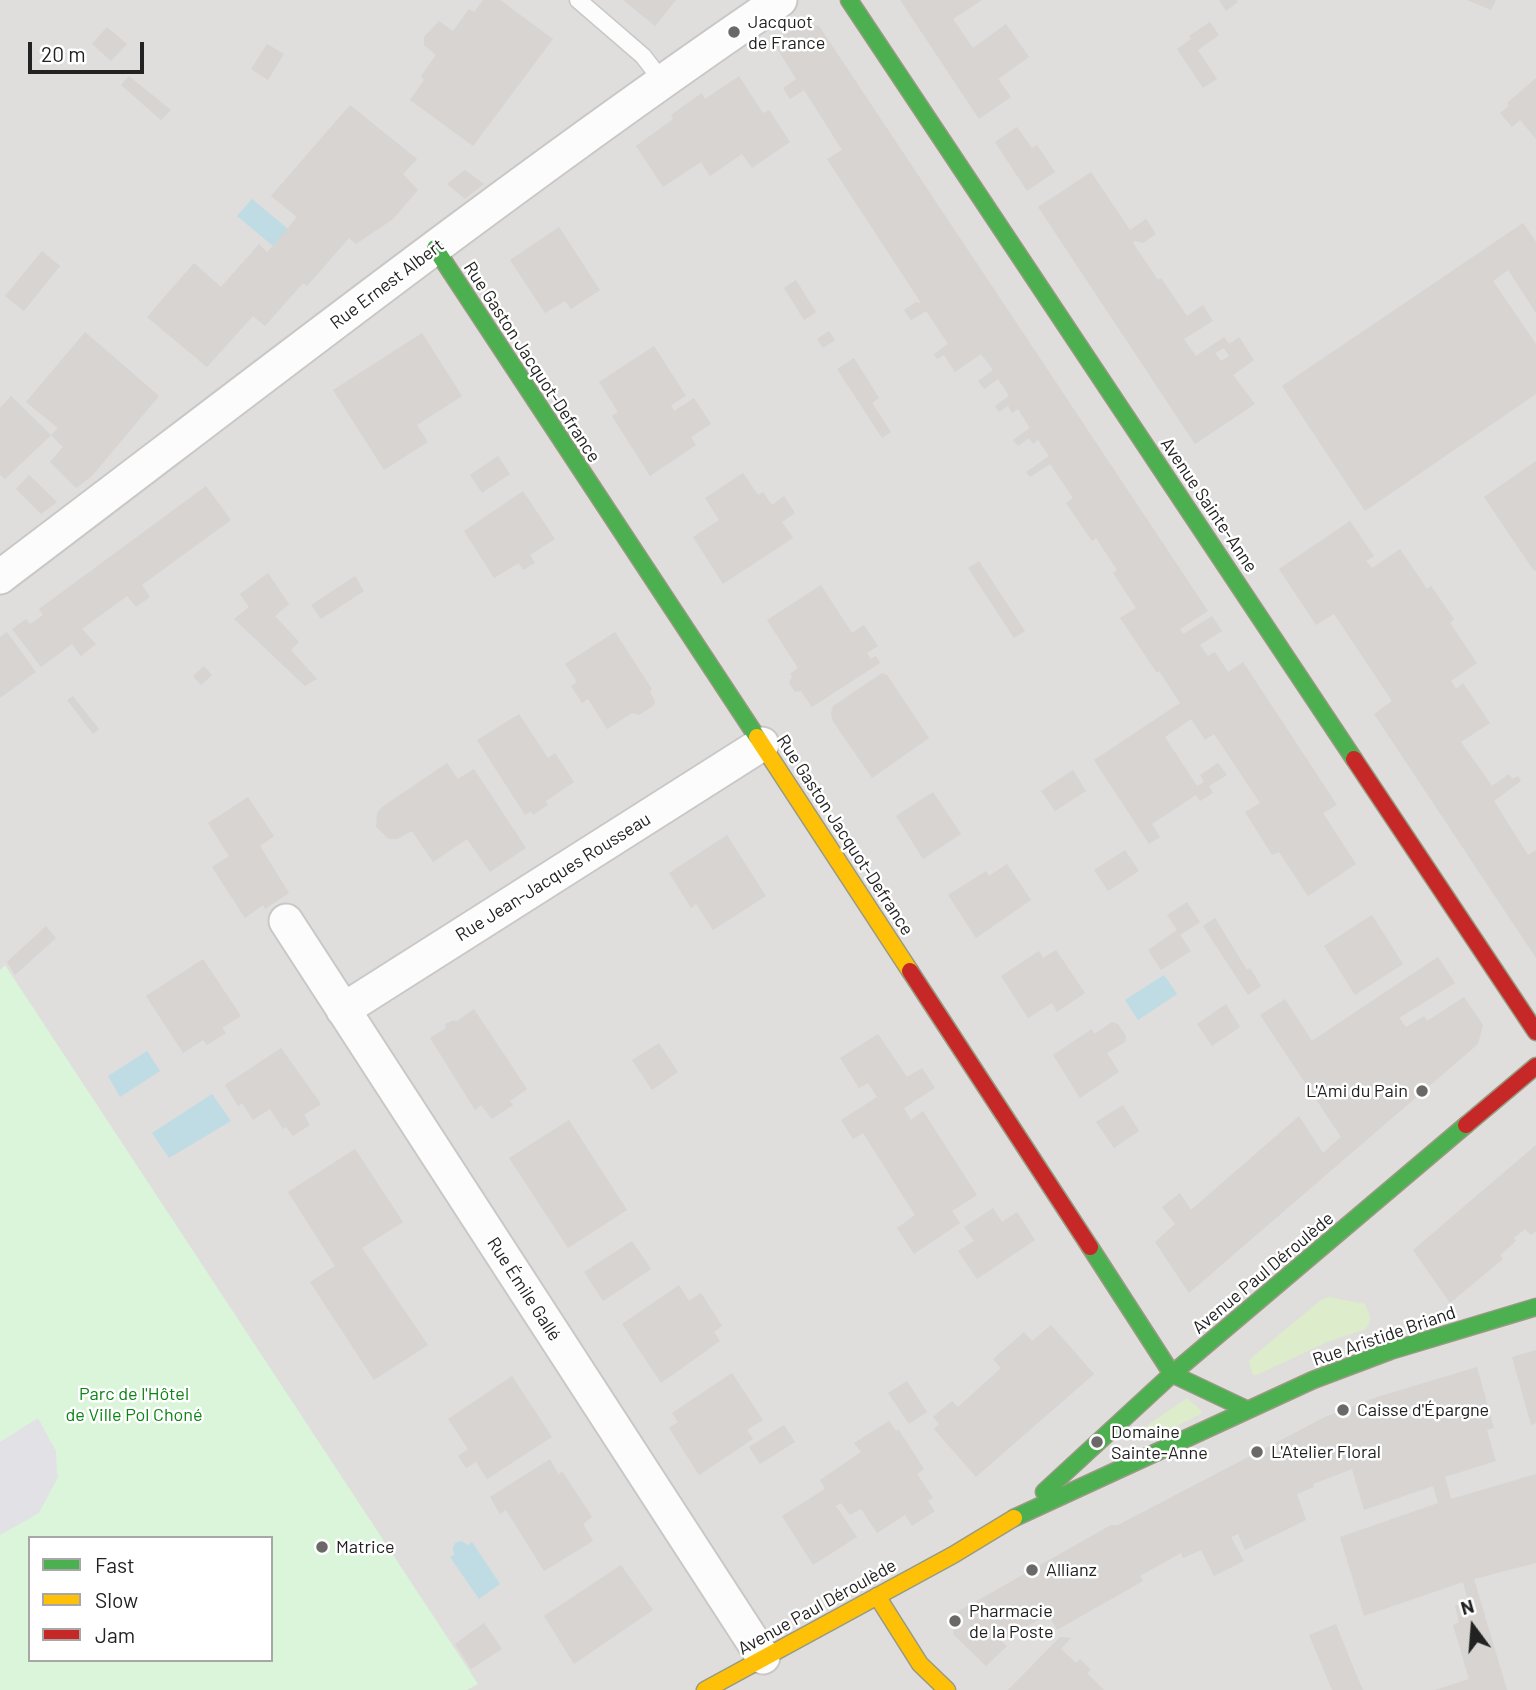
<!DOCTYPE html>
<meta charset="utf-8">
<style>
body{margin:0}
#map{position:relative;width:1536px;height:1690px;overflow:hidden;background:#f0eeeb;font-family:Barlow,sans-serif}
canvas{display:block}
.legend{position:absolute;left:28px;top:1536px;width:245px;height:126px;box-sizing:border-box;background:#fff;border:2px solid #a7a7a7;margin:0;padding:9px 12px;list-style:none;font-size:21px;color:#222}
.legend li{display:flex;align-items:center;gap:14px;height:35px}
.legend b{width:35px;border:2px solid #a7a7a7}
.north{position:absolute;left:1438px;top:1592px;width:70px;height:70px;-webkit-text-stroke:5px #fff;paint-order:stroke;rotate:344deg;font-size:19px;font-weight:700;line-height:28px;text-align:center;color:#222}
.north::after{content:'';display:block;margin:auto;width:24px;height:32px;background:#222;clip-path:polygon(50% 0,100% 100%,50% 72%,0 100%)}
.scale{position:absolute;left:28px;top:42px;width:116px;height:32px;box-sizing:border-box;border:4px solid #222;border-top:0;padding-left:9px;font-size:21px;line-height:24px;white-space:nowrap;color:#222;-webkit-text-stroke:5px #fff;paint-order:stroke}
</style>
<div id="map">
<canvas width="1536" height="1690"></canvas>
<ul class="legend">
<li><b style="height:9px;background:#4caf50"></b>Fast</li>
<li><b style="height:9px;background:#ffc107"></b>Slow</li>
<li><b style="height:9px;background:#c62828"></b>Jam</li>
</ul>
<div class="north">N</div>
<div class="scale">20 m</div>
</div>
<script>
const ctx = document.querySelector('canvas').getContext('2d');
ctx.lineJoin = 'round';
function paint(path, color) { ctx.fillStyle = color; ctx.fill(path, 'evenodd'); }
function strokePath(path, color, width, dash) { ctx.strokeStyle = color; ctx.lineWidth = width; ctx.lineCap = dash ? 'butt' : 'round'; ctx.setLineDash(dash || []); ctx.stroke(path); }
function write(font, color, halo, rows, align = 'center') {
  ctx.font = font + ' Barlow,sans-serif'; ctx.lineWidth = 5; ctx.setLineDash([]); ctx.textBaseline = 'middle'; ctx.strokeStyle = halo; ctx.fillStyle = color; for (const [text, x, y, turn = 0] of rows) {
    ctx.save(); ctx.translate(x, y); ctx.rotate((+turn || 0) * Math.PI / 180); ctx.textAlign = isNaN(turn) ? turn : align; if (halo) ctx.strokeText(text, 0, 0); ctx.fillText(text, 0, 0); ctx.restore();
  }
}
const residential = new Path2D(`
 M0,0H1536V1690H0ZM30,1538H271V1660H30Z`);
const grass = new Path2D(`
 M1329,1297L1365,1304L1371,1319L1366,1329L1327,1342L1261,1373L1255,1375L1252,1373L1249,1361L1257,1353L1321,1300Z
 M1187,1398L1201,1410V1414L1148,1440L1143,1432L1146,1426Z`);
const park = new Path2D(`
 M5,965L478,1684L467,1690H0V970ZM30,1538H271V1660H30Z`);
const plaza = new Path2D(`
 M38,1418L56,1451L57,1474L59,1475L39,1513L0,1535V1442Z`);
const water = new Path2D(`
 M252,199L288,229L273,246L237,216Z
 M1164,975L1177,994L1138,1020L1125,1000Z
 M147,1051L160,1071L120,1097L108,1076Z
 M212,1094L231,1121L169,1158L152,1133Z
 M461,1541L468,1545L472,1542L500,1584L479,1599L450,1557L454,1555L453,1548L455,1543Z`);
const building = new Path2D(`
 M483,0H500L553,39L473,146L410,100L424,80L421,76L436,55L424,45V37L439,21L453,31L469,9L474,12Z
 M623,0H676L655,26Z
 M900,0H982L953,19L973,48L1006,24L1029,57L998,79L1011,97L979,119Z
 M1219,0H1236L1238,2L1226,11Z
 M1467,0H1496L1491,10Z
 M1210,22L1219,35L1198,50L1217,79L1203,88L1177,49L1191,39L1189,36Z
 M802,23L819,26L1208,611L1180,629L1183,634L1212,616L1222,631L1200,645L1208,656L1215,652L1228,672L1243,662L1337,805L1323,813L1356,864L1308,896L1279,852L1272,855L1245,812L1260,803L1214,734L1205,740L1191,719L1165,737L1197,786L1204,782L1200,775L1218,763L1227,775L1209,786L1213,793L1200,801L1196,795L1152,824L1160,837L1149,844L1094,760L1180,703L1159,671L1157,673L1120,618L1136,608L1113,573L1117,570L1096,538L1092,541L1066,503L1073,498L1050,464L1030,477L1026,472L1049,456L1038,440L1033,444L1029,438L1018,446L1013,440L1030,428L1018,409L1012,413L1008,406L999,412L995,406L1009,396L998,379L984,389L978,381L993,370L981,354L955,372L944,355L937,359L934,354L948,344L926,311L911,320L904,310L916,302L921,303L827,159L842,150L804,90L790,99L783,88L796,79L773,42Z
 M107,27L127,44L111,61L92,44Z
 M267,44L284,54L268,80L251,69Z
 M129,76L171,110L161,120L121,85Z
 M739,76L763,113L769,110L790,142L752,168L742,154L710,176L701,162L663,187L636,146L673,119L671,115L696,97L702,93L705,99Z
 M1536,78V139L1520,120L1512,127L1500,113L1509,106L1507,103Z
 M350,105L417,159L403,174L418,190L393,219L356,244L349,238L307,286L303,283L265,326L253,316L207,367L147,317L194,263L221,287L259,244L267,252L273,246L297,217L271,196Z
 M1017,127L1032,148L1037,145L1055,172L1027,191L995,142Z
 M465,170L484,184L465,199L447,184Z
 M1091,172L1130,230L1146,219L1156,234L1143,243L1135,241L1133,243L1158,280L1161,278L1187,316L1203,305L1213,321L1184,339L1196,356L1224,337L1229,344L1239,337L1254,360L1233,375L1255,404L1195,444L1038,207ZM1224,348L1229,356L1221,361L1215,353Z
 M1523,223L1536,242V313L1508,270L1493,281L1536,344V394L1365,511L1282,386Z
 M559,227L600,290L571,309L565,301L545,313L510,260Z
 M42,251L60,266L24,311L5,296Z
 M796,280L816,312L804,320L784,288Z
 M829,331L835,340L823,348L817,339Z
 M85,332L159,396L92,476L76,488L50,462L63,447L51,435L58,428L26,402Z
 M422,333L462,396L417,425L428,442L384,470L333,390Z
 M654,346L686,396L671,405L674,411L694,398L711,424L691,437L696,445L650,476L612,416L618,412L599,382Z
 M854,358L879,398L872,403L891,432L882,438L837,369Z
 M11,396L51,435L5,479L0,475V408Z
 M498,456L510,474L482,493L470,475Z
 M1536,461V570L1534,571L1484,497Z
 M743,473L758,495L763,492L772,505L784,496L795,513L782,522L793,538L723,584L693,537L719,520L705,498Z
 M29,475L57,502L41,514L16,489Z
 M206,486L231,520L142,585L150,597L136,607L127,596L82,629L96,644L81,656L72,644L41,667L12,629L26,619L30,624L43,615L39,609Z
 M523,491L555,539L530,555L535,563L523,570L519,563L494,578L464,531Z
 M1350,521L1374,556L1366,561L1372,568L1400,549L1427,589L1431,586L1454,619L1450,623L1477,663L1451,681L1456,689L1463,683L1490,723L1461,742L1492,786L1509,774L1512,779L1518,776L1521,781L1494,801L1528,855L1536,850V958L1374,714L1392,701L1334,614L1316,625L1279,569Z
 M979,561L1025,631L1014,638L968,568Z
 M268,573L289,604L275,616L299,642L291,650L317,679L305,686L234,619L249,607L240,594Z
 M355,576L364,591L321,619L311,605Z
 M821,585L852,633L864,625L878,646L867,653L871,659L876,656L880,663L812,707L801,691L795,692L789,683L792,676L790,674L798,668L767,620Z
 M7,632L36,672L0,698V637Z
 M615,632L652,689L650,691L655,702L653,706L639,715L632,713L607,729L588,699L582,703L571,686L577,682L565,664Z
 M204,666L212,675L201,685L193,676Z
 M882,673L887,675L929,738L872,778L832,720L831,713L833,706Z
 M73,696L99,729L93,734L67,700Z
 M519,714L548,758L555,753L574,782L546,801L548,805L533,815L531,811L525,815L477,740Z
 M447,763L458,779L474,769L526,848L490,872L467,839L433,862L412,831L397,839H389L376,827L377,813L382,807Z
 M1073,770L1086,791L1055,811L1041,791Z
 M933,792L961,834L923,859L896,816Z
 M248,797L274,836L260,846L289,893L265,909L263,905L245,918L212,867L229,856L208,823Z
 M727,835L766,896L713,930L696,904L691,908L669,873Z
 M1125,850L1139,871L1108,891L1094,870Z
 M1007,864L1031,900L976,938L948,895L986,871L989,876Z
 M1187,902L1200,922L1180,935L1191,951L1161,970L1148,950L1177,930L1167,915Z
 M1372,915L1403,964L1355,995L1324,946Z
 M1215,918L1247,970L1250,968L1261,986L1248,995L1203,926Z
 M46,926L56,938L15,975L7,962Z
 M1056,950L1085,993L1057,1012L1052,1003L1028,1018L1001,976L1039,951L1043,958Z
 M1438,957L1455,983L1399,1018L1406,1027L1424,1016L1427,1021L1464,997L1483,1025L1478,1044L1189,1293L1155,1242L1175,1224L1162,1207L1180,1193L1191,1210L1299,1116L1323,1153L1341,1137L1260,1015L1285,999L1312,1041Z
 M203,959L241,1016L222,1028L226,1033L207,1045L203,1040L183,1053L146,996Z
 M1226,1004L1240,1027L1212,1046L1197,1024Z
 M474,1009L527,1089L510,1101L513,1105L492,1119L481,1105L475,1110L430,1038L446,1028L445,1024L454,1020L456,1022Z
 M1112,1022L1118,1024L1126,1036L1125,1042L1107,1053L1119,1072L1080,1098L1053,1055L1092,1029L1094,1034Z
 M878,1034L907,1077L922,1068L935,1088L904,1108L911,1120L923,1111L977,1195L952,1211L960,1223L914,1254L897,1228L915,1215L863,1133L853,1139L841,1120L877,1097L868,1083L859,1088L840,1058Z
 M659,1043L678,1072L652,1090L632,1060Z
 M281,1048L321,1104L304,1115L310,1125L293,1136L286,1127L283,1129L270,1109L253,1120L242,1103L238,1106L225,1085Z
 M1123,1105L1139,1131L1114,1148L1096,1122Z
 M569,1120L627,1210L568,1248L509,1158Z
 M1536,1145V1231L1531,1235L1525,1229L1514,1238L1516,1241L1500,1255L1503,1259L1450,1303L1413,1250Z
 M355,1149L403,1222L362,1248L428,1345L374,1380L310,1282L335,1266L288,1192Z
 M993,1208L1002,1222L1017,1212L1035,1240L977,1279L958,1251L974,1241L964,1227Z
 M632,1241L651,1269L603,1301L584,1272Z
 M679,1285L689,1301L701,1293L722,1326L714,1332L720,1341L661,1383L622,1324Z
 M1051,1325L1094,1374L976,1477L934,1429L939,1424L933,1417L952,1401L958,1407L1001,1368L993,1359L1024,1332L1032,1341Z
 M1536,1350V1423L1531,1425L1512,1357Z
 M1477,1367L1494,1428L1487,1430L1496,1461L1445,1477L1451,1499L1536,1474V1563L1474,1579L1507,1690H1435L1469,1679L1453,1625L1459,1622L1455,1606L1468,1601L1463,1582L1364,1616L1340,1537L1438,1503L1433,1486L1364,1510L1352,1469L1313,1484L1314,1487L1297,1494L1306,1520L1245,1550L1238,1534L1231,1537L1244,1561L1214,1576L1201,1550L1183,1558L1181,1553L1140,1576L1143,1581L1057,1630L1048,1614L1001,1641L1007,1646L986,1666L953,1634L957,1612L1111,1525H1118L1325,1417L1377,1397Z
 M732,1373L763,1420L747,1430L753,1439L699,1475L669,1428L678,1422L672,1413Z
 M512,1376L552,1437L487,1479L476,1462L466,1468L458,1456L468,1449L448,1419Z
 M907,1381L927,1412L909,1424L888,1393Z
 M889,1421L896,1431L898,1429L924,1469L917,1474L933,1498L928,1501L935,1511L912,1526L905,1515L877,1533L861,1509L850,1515L841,1503L836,1506L857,1537L813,1565L782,1516L825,1489L820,1480L861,1452L854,1443Z
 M784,1425L795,1442L760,1464L749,1447Z
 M550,1459L559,1475L562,1471L592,1517L583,1524L593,1541L544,1571L506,1510L500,1514L490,1497Z
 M621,1565L653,1610L574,1664L544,1616Z
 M484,1623L502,1649L471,1669L455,1644Z
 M1336,1624L1352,1664L1363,1690H1332L1309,1635Z
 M1060,1637L1071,1638L1061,1649L1076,1663L1080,1659L1091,1670L1087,1673L1104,1690H1008Z`);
const lane = new Path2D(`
 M578,0L643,56L663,82`);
const street = new Path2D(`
 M0,577C258,382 513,182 780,0
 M286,921L763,1657
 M343,1010L762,744`);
const fast = new Path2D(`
 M849,0L1354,759
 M435,248L757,737
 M1090,1247L1172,1374L1248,1410
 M1044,1492L1172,1374L1466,1125
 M1014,1518L1313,1380L1390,1351L1536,1307`);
const slow = new Path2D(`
 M757,737L910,971
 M877,1596L920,1664L947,1690
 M705,1690L953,1555L1014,1518`);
const jam = new Path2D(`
 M1354,759L1536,1032
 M910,971L1090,1247
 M1466,1125L1536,1066`);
const markers = [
 [734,32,7,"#6a6968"],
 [1422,1091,7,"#6a6968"],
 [1343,1410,7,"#6a6968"],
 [1097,1442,7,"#6a6968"],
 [1257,1452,7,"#6a6968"],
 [322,1547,7,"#6a6968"],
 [1032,1570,7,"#6a6968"],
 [955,1621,7,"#6a6968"]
];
const poiNames = [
 ["Jacquot",748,22],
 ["de France",748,43],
 ["L'Ami du Pain",1408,1091,"right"],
 ["Caisse d'Épargne",1357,1410],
 ["Domaine",1111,1432],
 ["Sainte-Anne",1111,1453],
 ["L'Atelier Floral",1271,1452],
 ["Matrice",336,1547],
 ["Allianz",1046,1570],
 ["Pharmacie",969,1611],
 ["de la Poste",969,1632]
];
const streetNames = [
 ["Rue Ernest Albert",387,284,-37],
 ["Rue Gaston Jacquot-Defrance",532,362,57],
 ["Avenue Sainte-Anne",1209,505,56],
 ["Rue Gaston Jacquot-Defrance",845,835,57],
 ["Rue Jean-Jacques Rousseau",553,877,-32],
 ["Avenue Paul Déroulède",1263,1273,-40],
 ["Rue Émile Gallé",524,1289,57],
 ["Rue Aristide Briand",1384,1336,-19],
 ["Avenue Paul Déroulède",817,1607,-29]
];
const parkNames = [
 ["Parc de l'Hôtel",134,1394],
 ["de Ville Pol Choné",134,1415]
];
paint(residential, '#dfdedc');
paint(grass, '#ddeccb');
paint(park, '#daf5da');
paint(plaza, '#e2e1e5');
paint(water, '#bfdbe3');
paint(building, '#d7d4d2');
strokePath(lane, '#c9c8c7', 19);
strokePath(street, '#c9c8c7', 37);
strokePath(fast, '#999a82', 19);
strokePath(slow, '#999a82', 19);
strokePath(jam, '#999a82', 19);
strokePath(lane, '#fdfcfc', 16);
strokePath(street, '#fdfcfc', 33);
strokePath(fast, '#4caf50', 16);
strokePath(slow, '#ffc107', 16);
strokePath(jam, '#c62828', 16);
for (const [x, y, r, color] of markers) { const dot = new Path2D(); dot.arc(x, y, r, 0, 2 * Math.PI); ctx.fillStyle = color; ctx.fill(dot); strokePath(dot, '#fff', 2.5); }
write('18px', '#222', '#fff', poiNames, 'left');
write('18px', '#222', '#fff', streetNames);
write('18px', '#0c8416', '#fff', parkNames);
</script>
